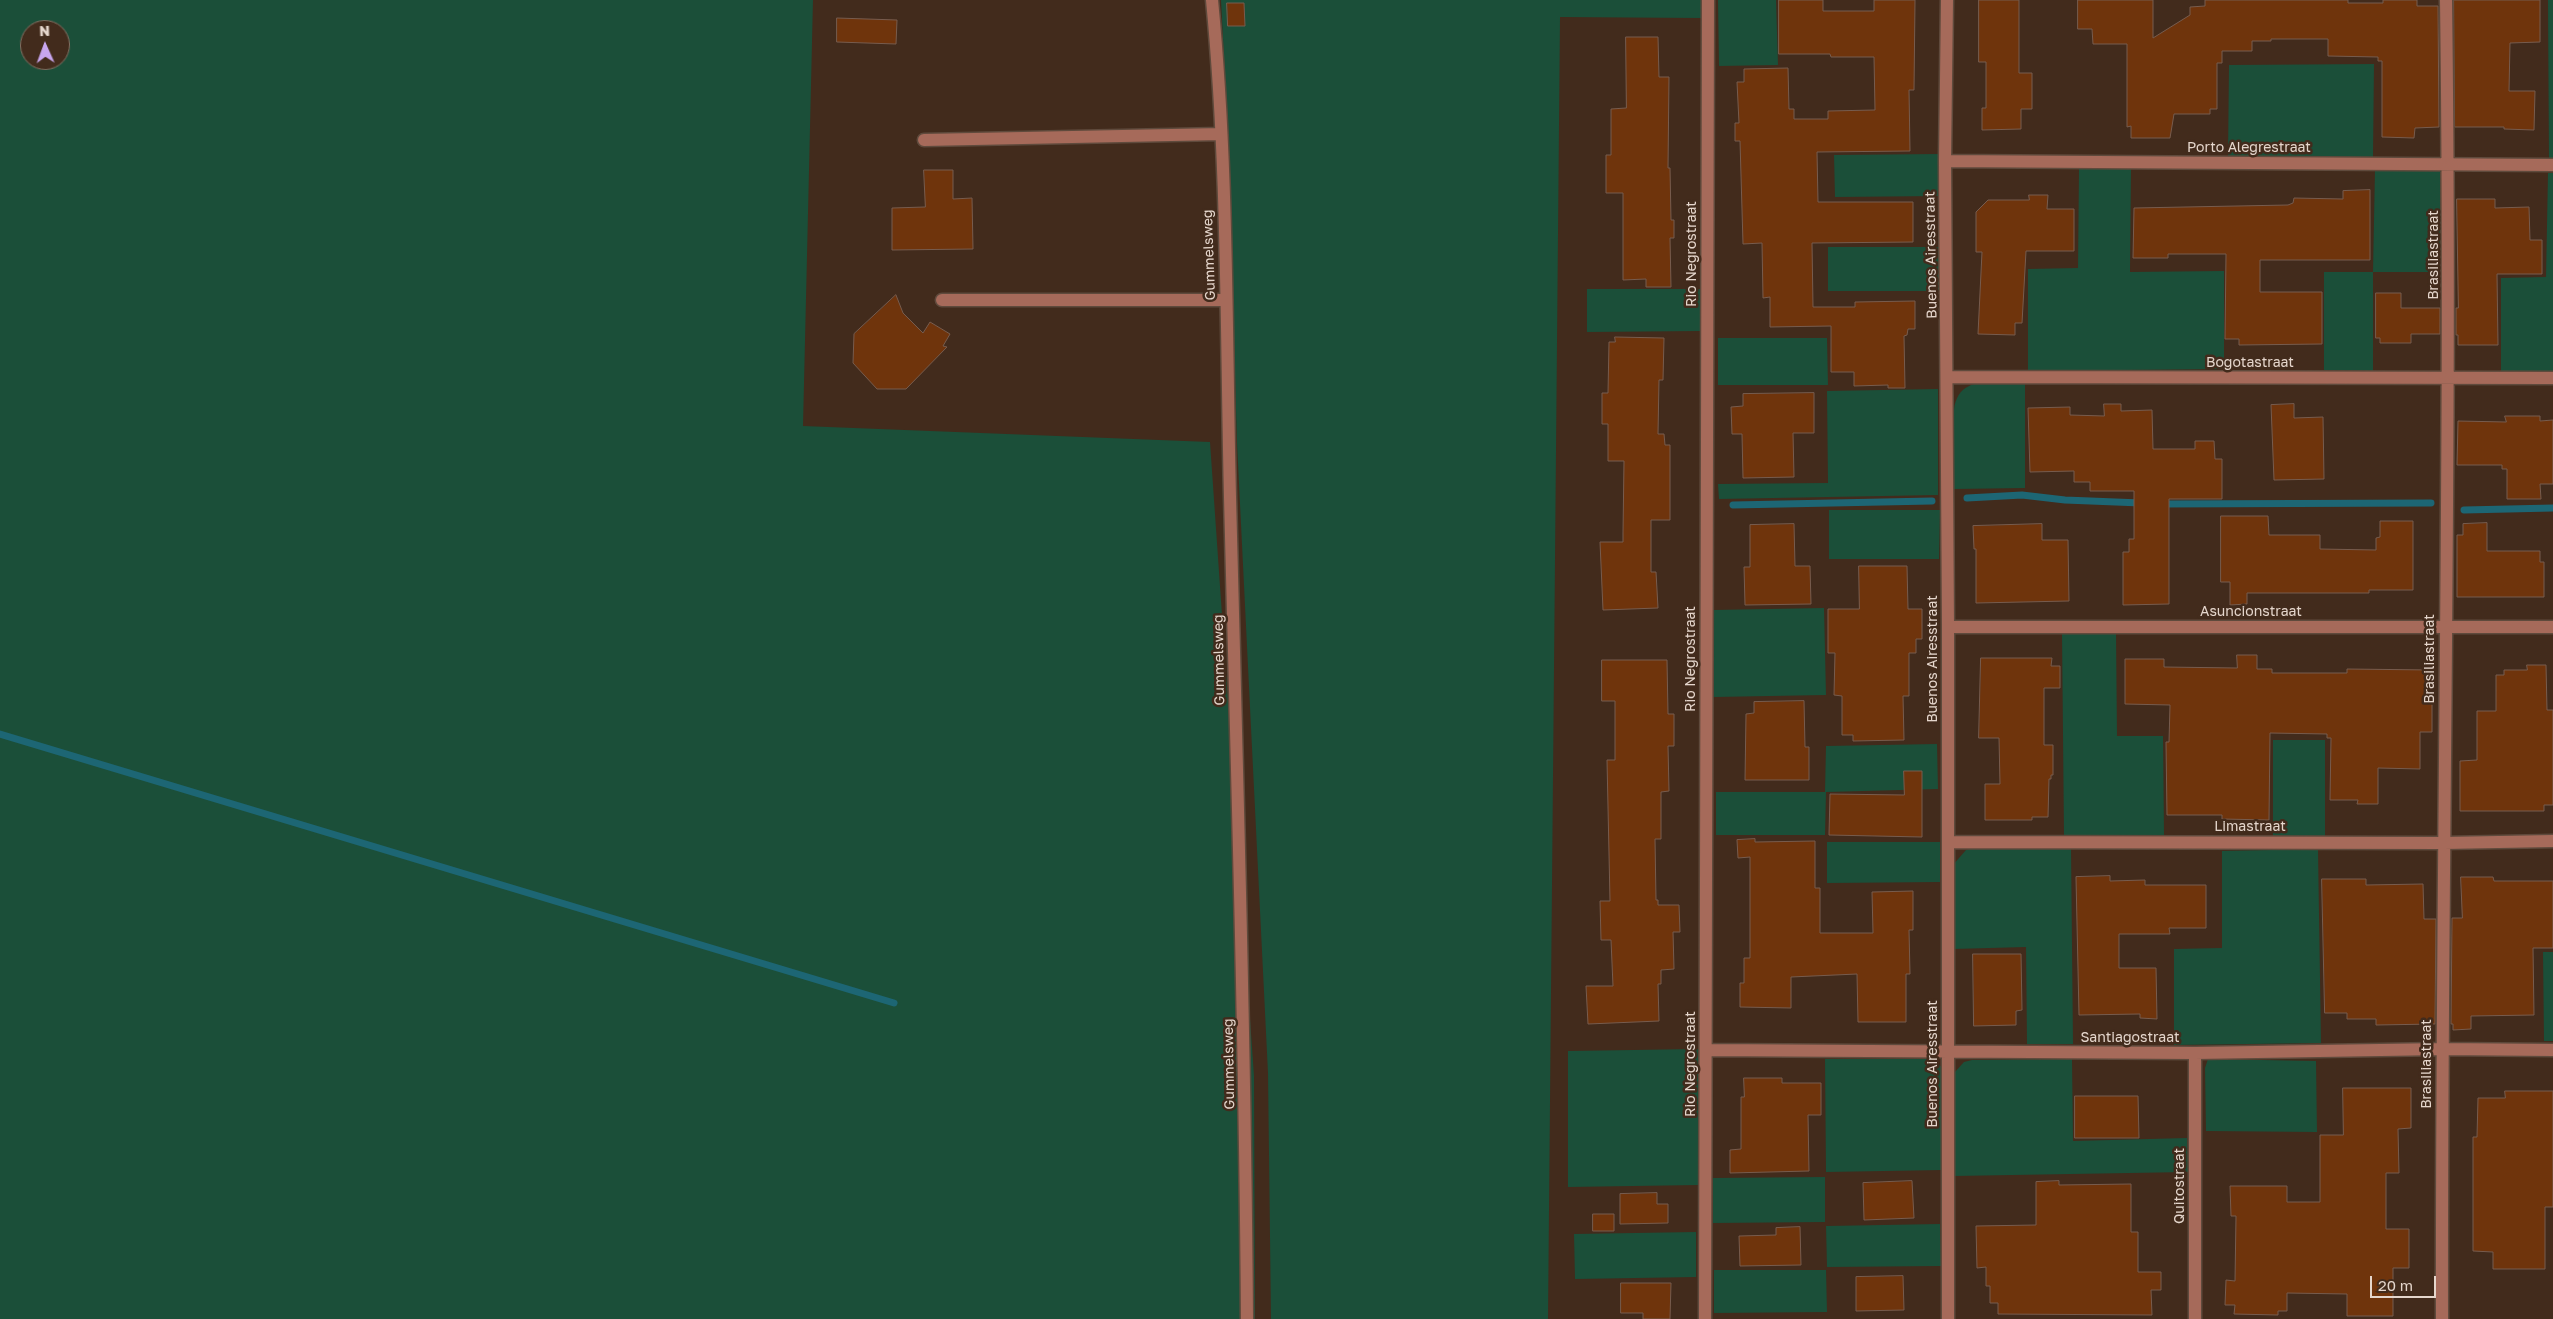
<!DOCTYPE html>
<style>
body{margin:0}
#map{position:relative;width:2553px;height:1319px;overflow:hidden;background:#422b1c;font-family:"Golos Text",sans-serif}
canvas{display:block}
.north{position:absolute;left:20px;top:20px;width:50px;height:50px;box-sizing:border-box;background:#422b1c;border:1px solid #836f62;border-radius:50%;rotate:358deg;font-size:14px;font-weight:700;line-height:20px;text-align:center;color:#e5d6cc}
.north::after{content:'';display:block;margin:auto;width:18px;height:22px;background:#c8a6ef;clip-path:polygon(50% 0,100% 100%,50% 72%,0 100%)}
.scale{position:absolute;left:2370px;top:1276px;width:66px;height:22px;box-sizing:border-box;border:2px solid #e5d6cc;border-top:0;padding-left:6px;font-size:15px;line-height:18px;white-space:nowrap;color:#e5d6cc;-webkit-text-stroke:4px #422b1c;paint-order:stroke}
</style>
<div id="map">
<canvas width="2553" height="1319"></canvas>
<div class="north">N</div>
<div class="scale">20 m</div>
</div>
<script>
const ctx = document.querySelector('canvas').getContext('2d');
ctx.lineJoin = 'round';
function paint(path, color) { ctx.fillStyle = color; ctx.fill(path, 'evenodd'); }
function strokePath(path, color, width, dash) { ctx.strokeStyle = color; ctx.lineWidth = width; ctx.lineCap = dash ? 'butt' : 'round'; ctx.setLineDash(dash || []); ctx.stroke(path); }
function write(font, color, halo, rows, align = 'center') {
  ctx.font = font + ' "Golos Text",sans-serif'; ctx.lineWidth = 5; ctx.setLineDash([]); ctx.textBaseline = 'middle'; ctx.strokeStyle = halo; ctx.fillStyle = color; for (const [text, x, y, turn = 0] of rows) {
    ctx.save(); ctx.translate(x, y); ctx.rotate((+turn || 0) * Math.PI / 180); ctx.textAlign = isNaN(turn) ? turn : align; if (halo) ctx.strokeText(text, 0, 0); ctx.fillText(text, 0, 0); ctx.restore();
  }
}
const green = new Path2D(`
 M0,0H813L803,426L1210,442L1254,1076L1255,1319H0ZM30,30H60V60H30Z
 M1221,0H1701V18L1560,17L1548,1319H1271L1268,1073L1237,443L1228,136Z
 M1718,0H1776L1778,65L1719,66Z
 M2548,0H2553V161H2549Z
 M2374,64L2373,157H2228L2229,65Z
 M1940,154V196L1835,197L1834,155Z
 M2079,169H2131L2130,272L2224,271V369L2028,371V269L2078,268Z
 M2375,169H2441L2440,272H2373V371L2324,370V272H2373Z
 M2548,173H2553V372H2501V278L2546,277Z
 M1828,247H1941L1940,291H1828Z
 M1587,289H1701V331L1587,332Z
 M1718,338H1827L1828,385H1718Z
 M2025,382V488L1954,489V410C1958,373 1997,383 2025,382Z
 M1938,389V495L1719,499L1718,484L1828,483L1827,391Z
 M1829,510H1940L1939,559H1829Z
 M1824,608L1826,695L1714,697L1713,610Z
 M2062,633H2116L2117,736H2163L2164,835L2064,836Z
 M2273,740H2325V837H2273Z
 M1937,744L1938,789L1826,792L1825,835H1716V792H1825L1826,746Z
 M1827,842H1940V882L1827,883Z
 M1977,847H2071L2073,1044H2027L2026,947L1953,949L1952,866L1966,850Z
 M2318,849L2321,1043L2174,1045V949L2222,948V851Z
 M2543,952H2553V1041H2544Z
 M1698,1049L1699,1185L1568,1187V1051Z
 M1825,1059H1935L1942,1068L1943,1170L1826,1172Z
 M2072,1059L2073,1141L2187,1138L2188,1172L1954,1176V1073L1964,1062L1972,1060Z
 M2208,1059L2316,1061L2317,1132L2206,1131L2205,1068Z
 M1825,1177V1222L1713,1223V1178Z
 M1940,1224L1941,1266L1827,1267L1826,1226Z
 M1696,1232V1277L1575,1279L1574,1234Z
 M1714,1270H1826L1827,1312L1714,1313Z`);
const stream = new Path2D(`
 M1967,498L2022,495L2065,500L2141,503
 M2159,504L2431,503
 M1733,505L1932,501
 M2464,510L2553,508
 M0,734L894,1003`);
const building = new Path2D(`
 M1779,0H1823V11H1874V0H1915L1914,90H1909L1910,151L1817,152L1818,202H1913V242L1812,243L1813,307H1855V302L1915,301V329H1908L1907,335L1904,336L1905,388H1888V385L1854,386V372H1831V326L1770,327V297L1763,298L1762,243L1743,244L1740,141H1735V123H1739L1737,82H1744V69L1788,68L1789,109H1794V119H1828V111L1875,110L1874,57H1831L1830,54H1779Z
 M1979,0H2019V73H2032V109H2021V129L1982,130V108H1986V62H1979Z
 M2078,0H2153V38L2190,15V7L2205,6V0H2348V3H2383V0H2417V6H2438L2439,127L2415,128L2414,138L2382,137V61H2378V57L2328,56V39H2271V41H2252V51H2222V63H2217V109H2210V114H2174L2170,138H2131V126L2127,127V44H2093L2092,29H2078Z
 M2454,0H2540V42L2510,43L2509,91H2535L2534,130L2504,129V127H2455Z
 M1227,3H1244L1245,26H1228Z
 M837,18L897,20L896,44L837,42Z
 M1626,37H1658L1659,77H1669L1668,168H1670L1671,220H1674V238H1670L1671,287H1646V279L1623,280V193H1606V155H1611V109L1626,108Z
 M924,170H953V199L972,198L973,249L892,250V208L925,207Z
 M2370,190V260H2260V292H2322V344L2239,345V339H2225L2226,254H2168V258H2133L2134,208L2288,205L2293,203L2294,198L2343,199V191Z
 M2029,195H2048L2047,209H2074V251H2026L2022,323H2015V335L1978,334L1982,252H1976V212L1988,200H2029Z
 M2457,199H2495V208L2529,207L2530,240H2542V274H2497L2498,345H2458V335H2456V308H2458Z
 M2376,293H2401V308H2440V334H2411V343H2380V338H2376Z
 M896,295L903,313L923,333L930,322L950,334L943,346L947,347L906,389H877L853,363L854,334Z
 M1615,337L1664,338L1663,380H1659L1658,434H1664L1665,445H1670V520H1651V572H1656L1658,608L1603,610L1600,542H1623V533L1624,461H1608V424H1602V393H1608L1609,342H1615Z
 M1814,393V433H1793L1794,477L1743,478L1742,434H1732L1731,407L1743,406V394Z
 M2104,404H2121V411L2152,410L2153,449H2195V441H2214L2215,459H2222V499H2169V604L2123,605V552H2129V539H2134V491H2090V482H2074V471L2030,472L2028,408L2070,407V415L2104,416Z
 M2294,404V418L2323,417L2324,479L2274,480L2271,405Z
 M2505,416H2540V421L2553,420V484H2540L2541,499H2507V469H2502V465H2457L2458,421L2506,422Z
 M2221,516H2268L2269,535H2320V549L2376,550V538L2380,537V521H2413V590H2369V593H2247V604L2230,605V582H2221Z
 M2487,523V551H2540V562H2544V597H2457V535H2463V524Z
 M1794,524L1795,566H1810L1811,604L1745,605L1744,567H1750V525Z
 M2042,524V540H2068L2069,601L1976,603V549H1974L1973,526Z
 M1859,566H1907L1908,609H1922V639H1916V653H1909V696H1903L1904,740L1853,741V735H1842V696L1834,695L1835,653H1828V609H1859Z
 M2237,655H2257V669H2272V673H2347V669L2432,670V732H2420V769L2378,768V804H2357L2358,800H2330L2331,738H2327V734L2270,733L2269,820L2222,819V815H2167L2166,742H2169L2170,705L2125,704V659H2164V667L2237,668Z
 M1981,658H2052L2051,666H2060V688H2044V745H2053V775H2051V779H2049L2048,817H2032V820H1985V784H2000L1999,738H1979Z
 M1602,660H1667L1668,714H1674V746H1668L1669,791L1661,792V839H1655L1656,900H1658V905H1679L1680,932H1673L1674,969L1661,970V984H1658L1659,1021L1588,1024L1586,986H1613L1611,940H1601L1600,901H1610L1607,760H1615V701H1602Z
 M2527,665H2546L2547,710H2553V805H2544V811H2460V761L2477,760V711H2496V675H2504V670H2527Z
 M1804,701L1805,747H1809V780H1745L1746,714L1754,713V702Z
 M1904,771H1922V837L1829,835L1830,794L1904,795Z
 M1755,839V842L1815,841V888H1820V933H1873L1872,892L1913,891V930H1909L1910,974H1906V1022H1858L1857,974L1791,977V1008L1740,1007V983H1744V958H1750V857L1738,858L1737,840Z
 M2110,876V881L2145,880V885H2206V928H2169L2170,934H2119V968H2156L2157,1019L2140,1018V1014L2079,1015L2076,877Z
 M2461,877H2493L2494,881H2553V948H2533L2534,1015L2471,1016V1029L2453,1030V1024H2451L2452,918H2462Z
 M2322,879H2366V885L2423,884L2424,919H2436L2435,1024L2376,1025V1019H2347V1013H2325Z
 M1973,954H2021L2022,1010L2016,1011V1025L1974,1026Z
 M1744,1078H1782V1083H1821V1115H1808L1809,1171L1730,1173V1150L1741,1149V1097H1744Z
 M2343,1088H2411V1128L2398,1129L2399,1173H2386V1229H2409V1268H2393V1316H2347V1294L2287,1293V1311H2278V1315L2234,1314L2235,1305H2225L2226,1280L2235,1281L2236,1216H2231L2230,1186H2287V1202H2320V1135H2343Z
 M2505,1091H2553V1207H2545V1269H2493V1252L2473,1251V1137H2477L2478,1098H2505Z
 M2075,1096H2138L2139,1138H2075Z
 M1912,1181L1914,1218L1864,1220L1863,1183Z
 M2059,1181V1185L2131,1184V1232H2138V1272H2161V1290H2151L2152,1315L1998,1314V1303H1990V1286H1986V1267L1977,1268L1976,1226L2036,1225V1182Z
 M1657,1193V1204H1668V1223L1620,1224V1194Z
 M1593,1214H1614V1231H1593Z
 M1800,1227L1801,1265L1740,1266L1739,1236L1776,1235V1228Z
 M1903,1276L1904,1310L1856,1311V1277Z
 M1621,1283H1671L1670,1319H1643V1313H1621Z`);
const minor = new Path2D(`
 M1212,0C1228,165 1226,332 1230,497C1237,771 1245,1045 1247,1319
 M1947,0L1945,161L1948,627V1319
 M924,140L1221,134
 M1945,161L2553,165
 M942,300H1226
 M1947,377L2553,378
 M1948,627H2553
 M1948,842L2444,843L2553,841
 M1706,1050L2195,1053L2442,1049L2553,1050
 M1705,1319L1708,0
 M2195,1319V1053
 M2442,1319C2441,879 2452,440 2446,0`);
const streetNames = [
 ["Porto Alegrestraat",2249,148],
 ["Rio Negrostraat",1692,254,-90],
 ["Gummelsweg",1209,255,-92],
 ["Buenos Airesstraat",1931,255,-91],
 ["Brasiliastraat",2434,255,-90],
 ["Bogotastraat",2250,363],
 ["Asuncionstraat",2251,612],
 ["Rio Negrostraat",1691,659,-90],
 ["Buenos Airesstraat",1933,659,-90],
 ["Brasiliastraat",2430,659,-90],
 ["Gummelsweg",1219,660,-91],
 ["Limastraat",2250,827],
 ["Santiagostraat",2130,1038],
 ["Gummelsweg",1229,1064,-91],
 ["Rio Negrostraat",1691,1064,-90],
 ["Buenos Airesstraat",1933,1064,-90],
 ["Brasiliastraat",2427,1064,-90],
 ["Quitostraat",2180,1186,-90]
];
paint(green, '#1b4f39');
strokePath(stream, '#1d6674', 7);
paint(building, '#6f340c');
strokePath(building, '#775c4e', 1);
strokePath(minor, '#5f4a3c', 15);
strokePath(minor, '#a66a5a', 12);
write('14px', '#e5d6cc', '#422b1c', streetNames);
</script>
